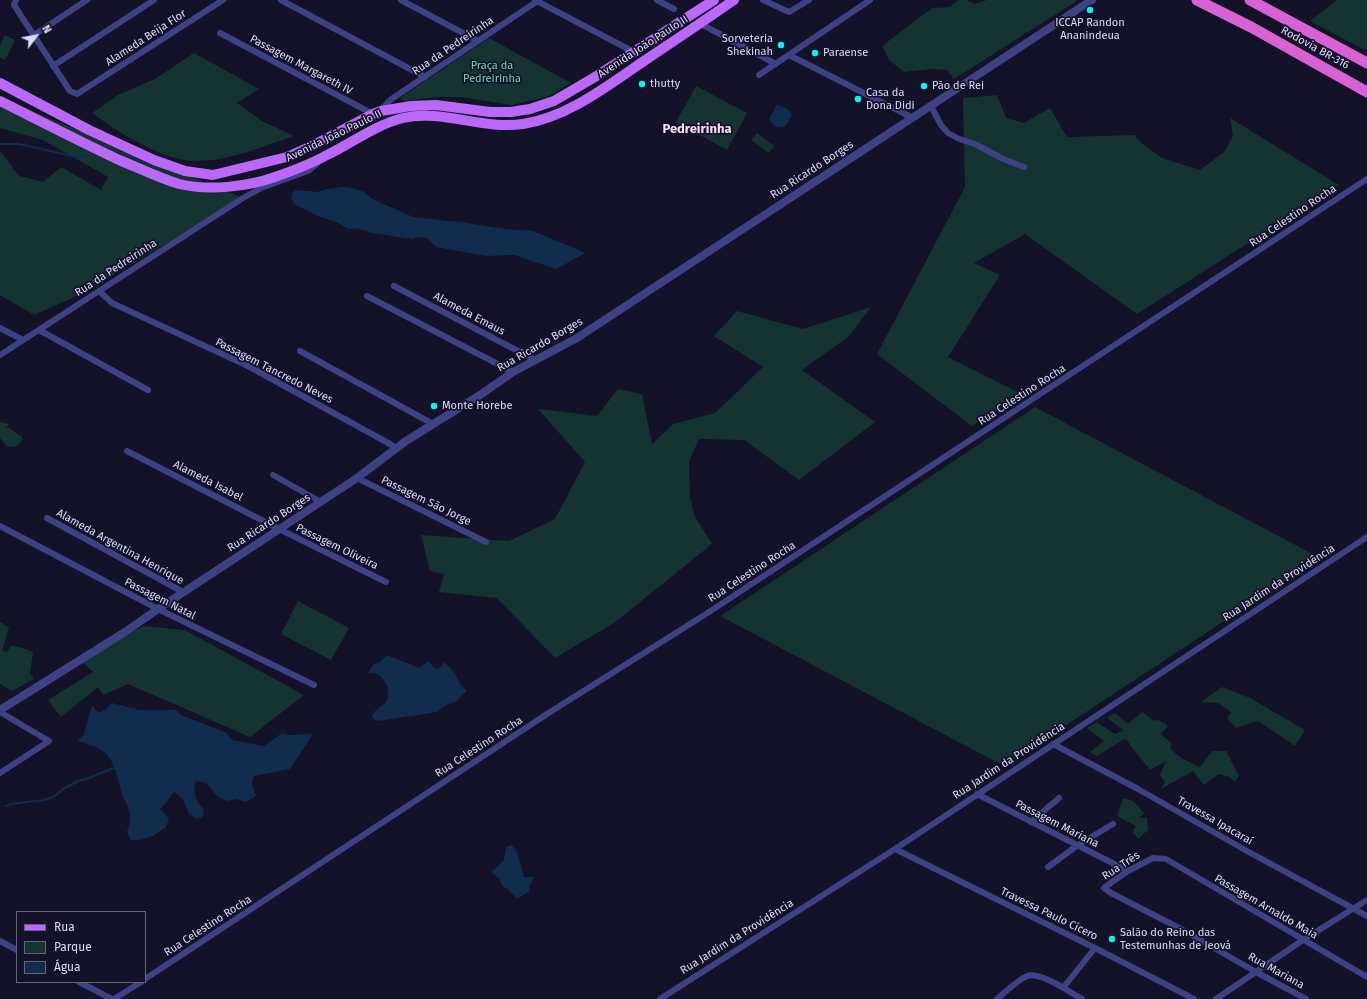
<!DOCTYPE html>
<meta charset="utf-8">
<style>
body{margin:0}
#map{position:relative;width:1367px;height:999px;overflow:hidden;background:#141229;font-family:"Fira Sans",sans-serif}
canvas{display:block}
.legend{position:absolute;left:16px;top:911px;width:130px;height:72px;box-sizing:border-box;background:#141229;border:1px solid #64637e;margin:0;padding:5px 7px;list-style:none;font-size:12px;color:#dddcfd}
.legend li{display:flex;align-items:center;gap:8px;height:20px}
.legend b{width:20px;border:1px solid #64637e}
.north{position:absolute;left:16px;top:16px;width:40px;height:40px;-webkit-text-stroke:3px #141229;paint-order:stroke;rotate:58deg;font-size:11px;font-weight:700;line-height:16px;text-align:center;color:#dddcfd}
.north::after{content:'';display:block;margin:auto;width:14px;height:18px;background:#dddcfd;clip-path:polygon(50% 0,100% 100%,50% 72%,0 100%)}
</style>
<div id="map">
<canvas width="1367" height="999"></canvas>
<ul class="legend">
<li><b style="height:5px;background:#b968f8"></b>Rua</li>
<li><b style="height:11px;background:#153330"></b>Parque</li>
<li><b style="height:11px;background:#122c4d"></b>Água</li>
</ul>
<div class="north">N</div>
</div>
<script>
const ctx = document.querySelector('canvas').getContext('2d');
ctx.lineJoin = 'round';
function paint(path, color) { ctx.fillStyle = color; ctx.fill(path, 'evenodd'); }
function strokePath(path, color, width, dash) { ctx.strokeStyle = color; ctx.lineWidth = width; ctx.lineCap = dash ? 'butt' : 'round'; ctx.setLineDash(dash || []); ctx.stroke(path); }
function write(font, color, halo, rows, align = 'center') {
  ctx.font = font + ' "Fira Sans",sans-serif'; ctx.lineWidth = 3.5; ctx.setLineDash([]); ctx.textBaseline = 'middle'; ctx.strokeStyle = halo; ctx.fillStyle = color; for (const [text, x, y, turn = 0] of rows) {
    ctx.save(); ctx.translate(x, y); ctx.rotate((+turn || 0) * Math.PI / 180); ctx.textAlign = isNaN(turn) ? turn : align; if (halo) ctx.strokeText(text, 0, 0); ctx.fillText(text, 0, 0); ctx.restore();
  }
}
const green = new Path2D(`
 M958,0H966L975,4L987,0H1076L1077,1L954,79L947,70L930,69L904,72L889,60L882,46L932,8L950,7Z
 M1337,0H1367V51L1310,21Z
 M5,35L15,40L5,60L0,57V45Z
 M489,38L571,83L549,96L512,105L461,97H437L404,101L400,98Z
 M194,53L259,89L237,103L262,121L294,136C263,146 230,161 197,161C164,162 118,132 92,113L118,95L155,79Z
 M696,86L747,113L727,150L676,122Z
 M997,95L1006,118L1024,123L1050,108L1067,137L1134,135L1143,144L1162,158L1200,170L1224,152L1233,136L1230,118L1339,185L1137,314L1025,234L974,263L1000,275L948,357L1022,394L972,426L877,354L965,187L963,98Z
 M0,98L243,198L79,295L34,315L0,295V151L19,176L43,182L61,167L101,190L108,177L43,140L0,128Z
 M757,133L774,146L769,153L751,140Z
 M871,307L848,337L802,370L875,422L799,480L744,440L699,439L689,461L690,498L695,517L712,544L614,623L555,658L497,598L439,592L444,574L430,571L421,535L509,541L555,519L585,462L538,409L597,416L618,389L642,394L652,444L673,424L715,413L763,367L714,336L737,311L803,329Z
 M1035,407L1320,558L1004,766L720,616Z
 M1,422L9,424L6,428H9L23,438L22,441L17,446L7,447L0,438V423Z
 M298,601L349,628L331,660L281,634Z
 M0,622L9,627L2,651L7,652L11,646L19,647L33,652L30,673L34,679L12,691L0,684Z
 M143,626L185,630L304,695L250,737L128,684L103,695L98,687L61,717L48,700L93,672L81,661Z
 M1222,687L1250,698L1305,730L1295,746L1258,721L1236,728L1227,718L1231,712L1218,703L1201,702Z
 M1142,712L1154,721L1157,719L1168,726L1161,734L1172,744L1170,749L1183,759L1200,767L1212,751H1226L1239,776L1235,782L1230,777L1219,774L1204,785L1193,771L1161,789L1165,782L1160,775L1166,761L1150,770L1130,745L1126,738L1097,756L1090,752L1104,741L1087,728L1096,722L1115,734L1123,730L1107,718L1115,713L1128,724Z
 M1123,798L1133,801L1144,813L1139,818H1147L1148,830L1138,839L1133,832L1136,826L1117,816Z`);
const water = new Path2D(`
 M777,105L786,108L792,114C787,124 787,129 775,127L769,119Z
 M343,187L352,188L364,192L372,199L413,217L467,223L505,229L533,231L586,253L556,269L514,255L486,256L436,247L427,238L417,237L412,239L372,233L356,228L349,229L336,222L318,216L296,205C291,200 290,195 295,190L318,192L327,189Z
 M387,655L419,668L429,661L434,668L439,669L444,662L454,672L461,685L467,691L455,702L448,704L437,712L378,721L372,718C373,709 381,708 386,702C392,693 386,679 377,674C375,673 371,673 368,673L373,665L380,662Z
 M112,703L139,710H176L181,715L227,733L232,740L264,746L282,733L289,735L313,734L290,769L254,776L252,784L256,796L246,802L237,799L227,801L218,797L206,783L196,781C192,793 196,800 204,810L202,817L196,819L189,814L183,799L174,792L165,804L160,809L169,818L166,827L153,836L140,840H131L127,832C128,828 130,824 130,820C131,811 126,804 123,796C119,784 115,760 104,752C97,746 87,744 78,741L84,734L92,705L98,713L105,710Z
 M512,845L517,852L524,877H534L529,886L530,891L517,899L508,889L502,886L500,879L491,872L504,860L506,847Z`);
const stream = new Path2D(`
 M0,144H19L77,157L97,154
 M123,157L140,160L156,170
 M6,806L11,804L44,800L55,796L63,789L78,781L89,778L116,767`);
const minor = new Path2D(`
 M16,0L14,5L70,91L77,94L223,0
 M281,0L425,77
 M401,0L478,41
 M535,0L634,52
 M657,0L674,9
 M763,0L789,12L809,0
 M701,24L776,64
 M220,33L373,114
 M34,35L87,0
 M789,55L913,118
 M53,66L154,0
 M759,75L870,0
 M931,106L941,125L948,133L957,138L977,145L1003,159L1024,167
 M381,111L388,102L393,98L539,0
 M394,286L535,360
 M99,291L112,303L248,366L390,444L396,448
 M367,296L513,372
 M0,328L23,340
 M39,330L148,390
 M300,351L433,424
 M0,355L243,198L261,188L308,171L317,164
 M127,451L279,529L386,582
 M273,475L321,502
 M357,478L486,542
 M47,518L183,592
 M0,526L158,609L314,685
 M0,712L49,741L0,773
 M1053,744L1138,789L1247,851L1367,916
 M977,794L1128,871
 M1031,822L1059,798
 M895,849L1095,948L1194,999
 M1048,867L1078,845L1113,824
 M0,941L17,950
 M145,979L547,714L706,614L1367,179
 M79,982L112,999
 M1063,988L1095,948
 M114,999L141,982
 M660,999L895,849L1367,537
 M997,999C1005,992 1018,980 1027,976C1040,971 1071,993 1082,999
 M1216,999L1303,940L1367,900
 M1306,999L1256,972L1183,930L1111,893L1104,888L1105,887L1128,871L1153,858L1166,859L1367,977`);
const tertiary = new Path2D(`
 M0,710L125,632L158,609L357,478L406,441L480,395L513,372L577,338L1092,0`);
const primary = new Path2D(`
 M0,83L89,130L154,160L185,171L213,175L287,157L314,145L373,114L381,111L411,106L436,105L490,112H511L530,109L554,101L595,77L714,0
 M0,101C40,121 79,141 119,160C139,168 159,178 179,184C208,191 247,187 275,177C292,171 311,164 327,155C352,143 375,125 403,118C442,109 483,130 523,124C568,117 607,86 644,61C674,41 704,21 734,0`);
const trunk = new Path2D(`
 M1197,0L1251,27L1367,92
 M1250,0L1367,63`);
const markers = [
 [1090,10,4,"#12ecf3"],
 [781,45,4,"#12ecf3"],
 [815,53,4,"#12ecf3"],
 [642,84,4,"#12ecf3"],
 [924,86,4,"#12ecf3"],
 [858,99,4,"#12ecf3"],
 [434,406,4,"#12ecf3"],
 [1112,939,4,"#12ecf3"]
];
const poiNames = [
 ["ICCAP Randon",1090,23,"center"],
 ["Ananindeua",1090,36,"center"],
 ["Sorveteria",773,39,"right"],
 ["Shekinah",773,52,"right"],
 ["Paraense",823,53],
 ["thutty",650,84],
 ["Pão de Rei",932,86],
 ["Casa da",866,93],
 ["Dona Didi",866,106],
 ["Monte Horebe",442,406],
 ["Salão do Reino das",1120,933],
 ["Testemunhas de Jeová",1120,946]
];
const streetNames = [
 ["Alameda Beija Flor",146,38,-33],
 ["Rua da Pedreirinha",453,46,-34],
 ["Avenida João Paulo II",643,47,-33],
 ["Rodovia BR-316",1315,48,29],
 ["Passagem Margareth IV",301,65,28],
 ["Avenida João Paulo II",334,136,-26],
 ["Rua Ricardo Borges",812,170,-33],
 ["Rua Celestino Rocha",1293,216,-34],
 ["Rua da Pedreirinha",116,268,-33],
 ["Alameda Emaus",469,314,28],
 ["Rua Ricardo Borges",540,345,-30],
 ["Passagem Tancredo Neves",274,371,27],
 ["Rua Celestino Rocha",1022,395,-33],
 ["Alameda Isabel",208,481,27],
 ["Passagem São Jorge",426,501,26],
 ["Rua Ricardo Borges",269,523,-33],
 ["Alameda Argentina Henrique",120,547,29],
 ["Passagem Oliveira",337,547,26],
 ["Rua Celestino Rocha",752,572,-33],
 ["Rua Jardim da Providência",1279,583,-33],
 ["Passagem Natal",160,599,27],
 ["Rua Celestino Rocha",479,747,-33],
 ["Rua Jardim da Providência",1009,761,-33],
 ["Travessa Ipacaraí",1215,821,30],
 ["Passagem Mariana",1057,824,27],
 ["Rua Três",1121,866,-33],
 ["Passagem Arnaldo Maia",1266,907,30],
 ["Travessa Paulo Cícero",1049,914,26],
 ["Rua Celestino Rocha",208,926,-33],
 ["Rua Jardim da Providência",737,937,-32],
 ["Rua Mariana",1276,971,29]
];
const parkNames = [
 ["Praça da",492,66],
 ["Pedreirinha",492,79]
];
const quarterNames = [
 ["Pedreirinha",697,129]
];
paint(green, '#153330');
paint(water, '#122c4d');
strokePath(stream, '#122c4d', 2);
strokePath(minor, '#3f4185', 6);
strokePath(tertiary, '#3f4185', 8);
strokePath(primary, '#b968f8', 10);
strokePath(trunk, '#d862d4', 11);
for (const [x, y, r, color] of markers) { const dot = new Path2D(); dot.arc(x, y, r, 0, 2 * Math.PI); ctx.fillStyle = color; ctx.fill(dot); strokePath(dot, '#141229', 1.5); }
write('11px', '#dddcfd', '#141229', poiNames, 'left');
write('11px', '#dddcfd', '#141229', streetNames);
write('11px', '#6adbb7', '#141229', parkNames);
write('bold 13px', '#fddef4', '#141229', quarterNames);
</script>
